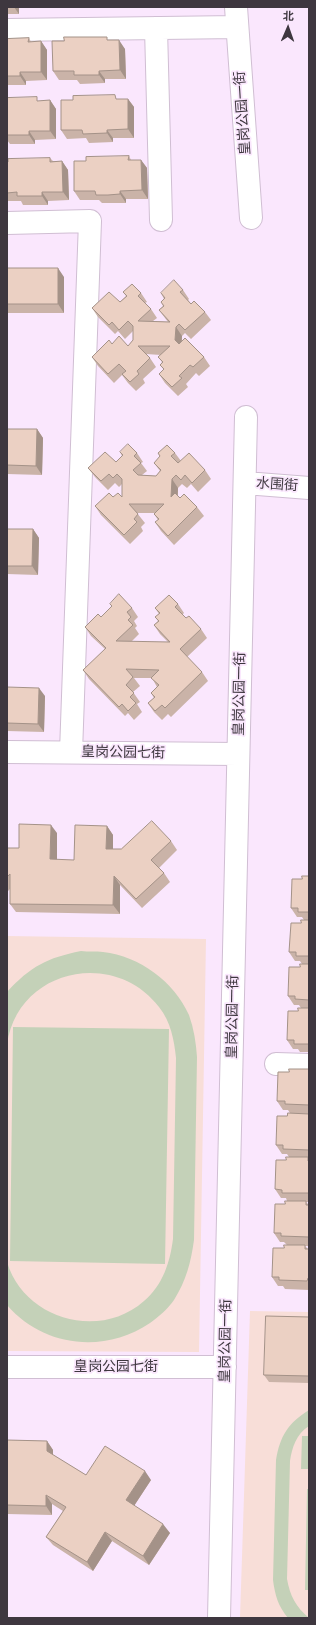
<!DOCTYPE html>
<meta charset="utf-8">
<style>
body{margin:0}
#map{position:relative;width:316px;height:1625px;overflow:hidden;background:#fae7fd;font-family:"Space Grotesk","Noto Sans SC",sans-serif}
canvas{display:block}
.frame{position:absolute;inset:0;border:8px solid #3e373f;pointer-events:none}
.north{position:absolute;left:268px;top:8px;width:40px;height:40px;-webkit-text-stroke:3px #fae7fd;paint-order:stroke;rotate:2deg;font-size:11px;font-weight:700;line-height:16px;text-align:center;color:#3e373f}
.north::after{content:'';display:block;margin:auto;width:14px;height:18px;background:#3e373f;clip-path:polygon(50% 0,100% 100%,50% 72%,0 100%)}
</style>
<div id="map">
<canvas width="316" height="1625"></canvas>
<div class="frame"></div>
<div class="north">北</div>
</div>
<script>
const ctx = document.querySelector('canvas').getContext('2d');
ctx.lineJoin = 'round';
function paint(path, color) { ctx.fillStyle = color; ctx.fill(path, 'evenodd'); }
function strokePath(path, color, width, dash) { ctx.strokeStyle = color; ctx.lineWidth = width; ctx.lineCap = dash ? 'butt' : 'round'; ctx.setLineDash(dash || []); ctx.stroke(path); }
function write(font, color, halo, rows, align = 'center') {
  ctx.font = font + ' "Space Grotesk","Noto Sans SC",sans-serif'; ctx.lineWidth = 3.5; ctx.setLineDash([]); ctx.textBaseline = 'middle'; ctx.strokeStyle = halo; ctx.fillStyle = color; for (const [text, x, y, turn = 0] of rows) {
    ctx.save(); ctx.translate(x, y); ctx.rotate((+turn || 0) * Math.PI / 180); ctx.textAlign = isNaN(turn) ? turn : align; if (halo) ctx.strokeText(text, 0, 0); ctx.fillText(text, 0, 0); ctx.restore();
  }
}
const education = new Path2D(`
 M7,936L206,939L199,1352L7,1351Z
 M250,1311L309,1312V1618H240Z`);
const green = new Path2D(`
 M81,951C88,952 96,951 103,952C140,956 174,982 189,1015C194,1029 196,1043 197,1057L194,1240C191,1262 186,1281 174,1300C168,1309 158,1317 150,1323C104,1354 43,1347 7,1305V1262C24,1319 99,1341 144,1301C163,1285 170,1262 173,1239L176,1058C174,1040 171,1022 159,1007C114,948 17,969 7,1045V992C31,966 47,958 81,951Z
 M13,1027L169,1029L165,1264L10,1261Z
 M309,1410V1426C296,1434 292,1448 290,1461L287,1579C290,1596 296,1607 309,1618H288C278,1606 275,1595 273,1580L276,1460C280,1436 288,1423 309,1410Z
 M302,1436H309V1469H301Z
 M307,1489H309V1590H305Z`);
const minor = new Path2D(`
 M236,7L251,218
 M156,28L161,220
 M7,30L237,27
 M7,223L90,221L71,752
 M245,483L309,488
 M7,752L238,754
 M276,1064L309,1065
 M7,1367H225
 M219,1618L246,417`);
const wall = new Path2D(`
 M7,7H19V14H7Z
 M29,38L31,42L41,41L47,50V80L26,81V85H7V39Z
 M109,40L125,49L126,79H105V83L80,84L77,80H59L53,71Z
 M7,98L39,101L50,100L56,109V139L35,140V144H10L7,140Z
 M118,99H128L134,107V138H113V142L89,143L86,138L67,139L61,130Z
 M129,156L131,160H141L147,168L148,199H126V203H102L99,200H80L74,191L86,161Z
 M50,158L53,161H62L68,170L69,200L48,201V205H23L21,201H7V162Z
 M7,268L64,277V313H7Z
 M183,290L189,299L188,300L191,304L205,312L211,320L191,339L185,333L182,336V341L204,357L210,366L199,376L196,373L186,384L188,387L178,396L165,383L159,374L164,370L160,365L162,362L158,357L161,355L146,354L150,358L156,367L143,379L145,383L136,391L128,383L122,375L114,383L98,366L92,357L112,344L128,346L133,340V331L125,339L118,331L115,334L98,317L92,308L120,302L126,296L123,292L141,293L147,302L145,303L151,309L157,318L153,321L168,322L159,310L163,306L161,302L164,299L161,293Z
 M7,429H37L43,438L42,475L7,474Z
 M120,452L137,453L143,462L141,463L147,471L142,475L156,476L160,471L154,463L160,457L158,453H175L181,461L205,470L211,479L198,492L191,484L187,488L182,484L178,488V496L180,498L197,507L204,516L174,545L161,531L155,522L158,520L154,514L155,513H137L145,523L141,527L143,531L130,544L101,515L95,506L113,497H122V484L119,487L115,483L108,490L95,477L88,468L116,462L122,456Z
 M7,529H33L39,538L38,575L7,574Z
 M110,604L132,608L138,617L134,621L137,626L135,628L139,634L131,642H168L160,634L154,625L158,621L155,617L159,614L155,608L178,604L184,613L182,615L186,618L201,629L207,638L187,657L202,672L208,681L171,717L168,714L162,720L154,712L148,703L154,698L151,693L157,687L152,678H134L140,686L133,692L140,702L137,704L142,712L134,720L128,713L125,716L89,679L83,670L105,649L91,636L85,627L101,617L112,607Z
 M7,687L45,696L44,732L7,731Z
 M107,826L113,835V849H121L171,841L177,850L159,868L164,873L170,882L142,908L120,885V914L16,912L10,904V889L7,892V848H19L57,833V860H74Z
 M309,876V1052H300L298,1049H293L287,1040L298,1011L301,1008L299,1005H294L288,996L300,967L302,964L300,961H295L289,952L301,923L304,920L302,917H297L291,908L302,879Z
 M309,1069V1158H308L309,1159V1202H306L309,1205V1246H305L308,1249H309V1290L285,1289L283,1286H278L272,1277L284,1248L287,1245L284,1242H280L274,1233L285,1204L287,1201L286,1198H281L275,1189L286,1160L289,1157L287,1154H282L276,1145L287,1116L290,1113L288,1110H283L277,1101L289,1072Z
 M309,1317V1383L269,1382L264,1375Z
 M7,1440L47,1441L53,1450V1455L86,1475L151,1480L134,1506L170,1533L149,1565L112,1541L93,1571L53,1545L46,1537L63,1511L52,1504V1515L7,1514Z`);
const shadedWall = new Path2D(`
 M14,7H19V14Z
 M119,40L125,49L126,79L120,70Z
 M41,41L47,50V80L41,72Z
 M99,71L105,79V83L99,75Z
 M20,72L26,81V85L20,76Z
 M128,99L134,107V138L128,129Z
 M50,100L56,109V139L50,131Z
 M107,130L113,138V142L107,133Z
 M29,131L35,140V144L29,135Z
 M141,160L147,168L148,199L142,190Z
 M62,161L68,170L69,200L63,192Z
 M120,191L126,199V203L120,194Z
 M42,192L48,201V205L42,196Z
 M58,268L64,277V313L58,304Z
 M176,327L182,336L181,349L175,340Z
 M37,429L43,438L42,475L36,466Z
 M172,479L178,488L177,506L171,497Z
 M33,529L39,538L38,575L32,566Z
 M39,688L45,696L44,732L38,724Z
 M51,825L57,833V868L50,859Z
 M107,826L113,835V858L106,849Z
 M114,876L120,885V914L113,905Z
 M47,1441L53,1450V1459L47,1451Z
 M145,1471L151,1480L132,1509L126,1500Z
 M46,1495L52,1504V1515L46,1506Z
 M163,1524L170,1533L149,1565L143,1556Z
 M105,1532L112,1541L93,1571L87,1562Z`);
const building = new Path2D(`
 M64,37H107V40H119L120,70L99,71V75H74V71H53L52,41H64Z
 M29,38L28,42L41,41V72H20V76H7V39Z
 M115,95L116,99H128V129L107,130V133L83,134L82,130H61V100H73V96Z
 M37,97V101L50,100V131H29V135H7V98Z
 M129,156L128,160H141L142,190L120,191V194L108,195H96L95,191H74V161H86V157Z
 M50,158V162L62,161L63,192H42V196H17V192L7,193V162H8V159Z
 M7,268H58V304H7Z
 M174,280L183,290L180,292L191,304L194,301L205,312L185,330L179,324L176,327L175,340L179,344L185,338L204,357L193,367L190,365L179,376L182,378L172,387L159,374L164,369L160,365L163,362L158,357L170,346H138L150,358L137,371L139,374L130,382L122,374L126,371L119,364L108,374L92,357L109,340L112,344L119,336L128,346L133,340V326L128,321L119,330L112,322L109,325L92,308L109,292L120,302L127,296L123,292L132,284L141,293L138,296L151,309L138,321L170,322L159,310L164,306L161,302L165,298L161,293Z
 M7,429H37L36,466L7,465Z
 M128,444L137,453L134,456L141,463L133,470L138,475L156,476L161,470L154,463L160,456L158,453L167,445L175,453L171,456L178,463L189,453L205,470L192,483L185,475L181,480L176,475L172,479L171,497L175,493L180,498L184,494L197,507L168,536L155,522L159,519L154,514L164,504H129L138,514L134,519L137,522L124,535L95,506L109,493L113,497L118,493L122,497V479L117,474L113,478L109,474L101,481L88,468L105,452L116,462L123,455L120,452Z
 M7,529H33L32,566H7Z
 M119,594L132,608L127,612L131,617L128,620L133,625L116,641L170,642L154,625L159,621L155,617L160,613L155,608L169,595L178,604L175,607L186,618L189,616L201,629L180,649L202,672L165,708L162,705L155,711L148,703L155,697L151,693L159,685L151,678L159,670L126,669L133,677L126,685L134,693L130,697L136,703L128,711L122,704L119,707L83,670L106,648L85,627L98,614L101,617L112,606L110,604Z
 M7,687L39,688L38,724L7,723Z
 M152,821L171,841L151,860L164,873L136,899L114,876L113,905L10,904V874L7,877V848H19V824L51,825L50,859L74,860L75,825L107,826L106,849H121Z
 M302,876H309V912H298V908H291L292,879H302Z
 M301,920H309V956H296V952H289L291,923H301Z
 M300,964H309V1000L295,999V996H288L289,967H300Z
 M298,1008H309V1044H294V1040H287L288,1011H298Z
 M289,1069H309V1105L285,1104V1101H277L278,1072H289Z
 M288,1113L309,1114V1150L283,1149V1145H276L277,1116H287Z
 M286,1157H308V1161H309V1193H282V1190L275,1189L276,1160H286Z
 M285,1201H306V1205H309V1237L281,1236V1233H274L275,1204H285Z
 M284,1245H305V1249H309V1278H308L307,1281L279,1280V1277H272L273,1248H284Z
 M266,1316L309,1317V1376L264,1375Z
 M7,1440L47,1441V1451L86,1475L105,1446L145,1471L126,1500L163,1524L143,1556L105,1532L87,1562L46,1537L66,1507L46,1495V1506L7,1505Z`);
const streetNames = [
 ["皇岗公园一街",243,113,-94],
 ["水围街",277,485,4],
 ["皇岗公园一街",240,694,-89],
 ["皇岗公园七街",123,753,1],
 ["皇岗公园一街",233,1017,-89],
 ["皇岗公园一街",226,1341,-89],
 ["皇岗公园七街",116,1367]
];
paint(education, '#f8ded8');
paint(green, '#c4d1b8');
strokePath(minor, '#d0bed3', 24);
strokePath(minor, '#fff', 22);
paint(wall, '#cab3a8');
paint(shadedWall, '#a49288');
paint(building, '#ebd0c3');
strokePath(building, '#a49288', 1);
write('14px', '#3e373f', '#fae7fd', streetNames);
</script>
